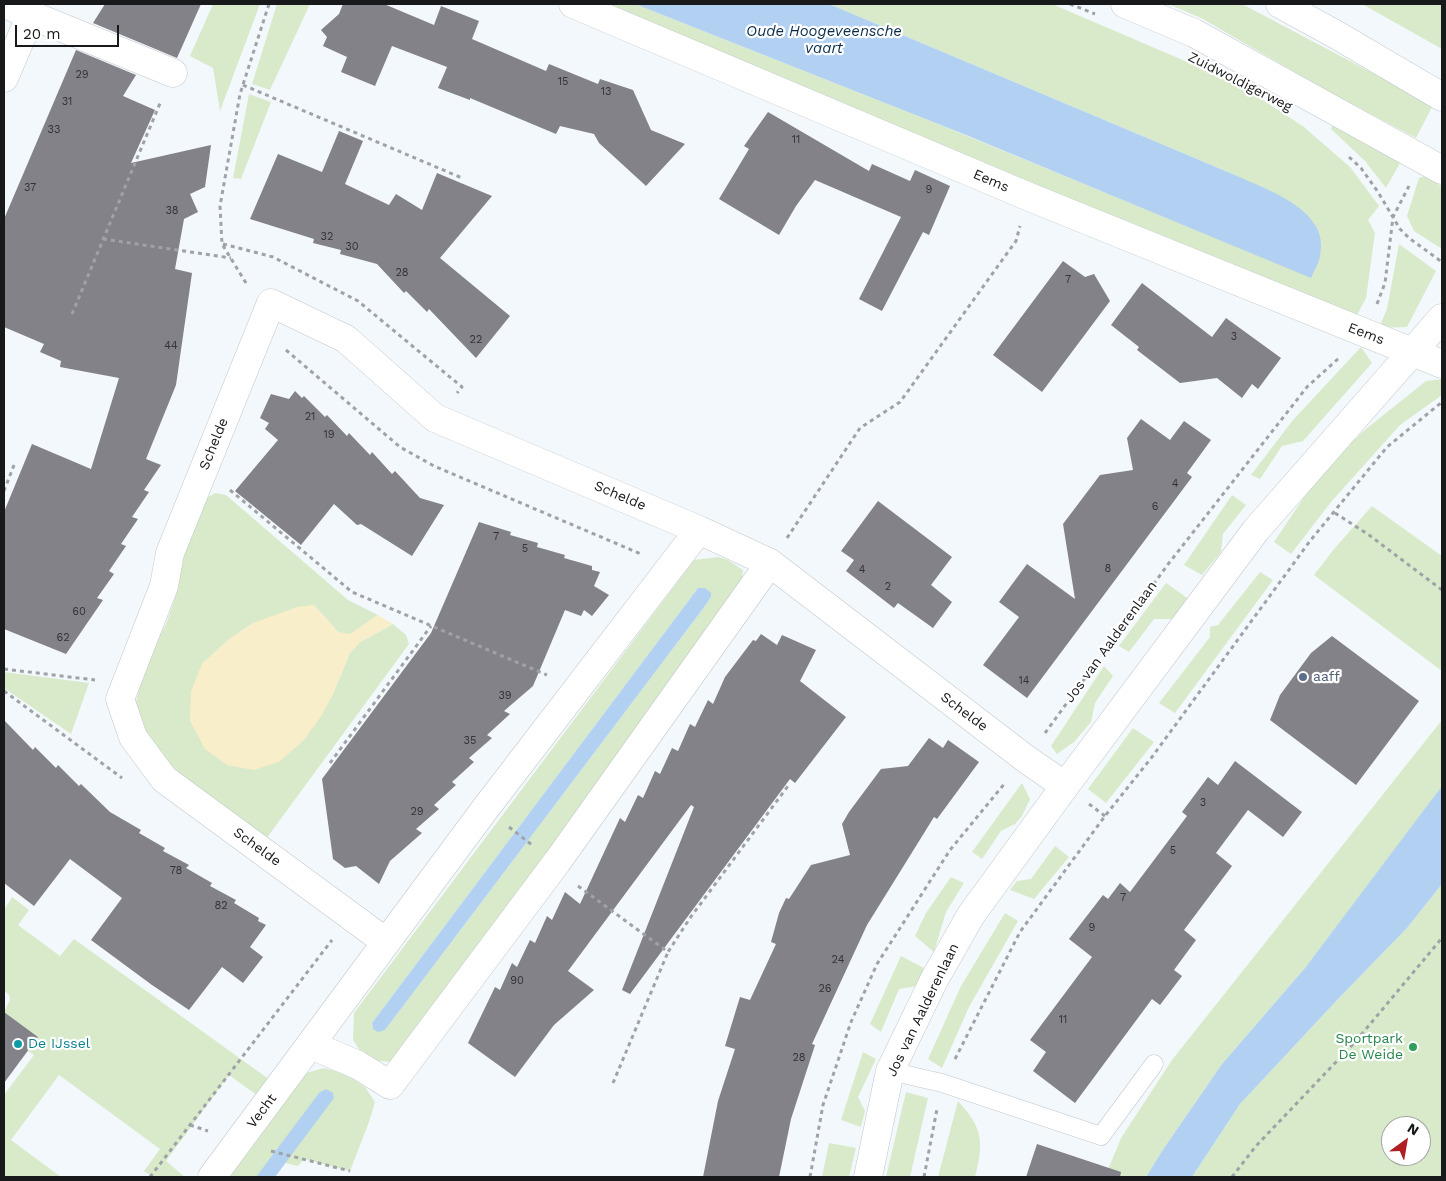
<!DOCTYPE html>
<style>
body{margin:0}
#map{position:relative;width:1446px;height:1181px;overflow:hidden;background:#f3f8fd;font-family:"Work Sans",sans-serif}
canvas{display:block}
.frame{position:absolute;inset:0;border:5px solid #17191b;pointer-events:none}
.north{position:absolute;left:1381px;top:1116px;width:50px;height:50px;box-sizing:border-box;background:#fff;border:1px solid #a2a3a4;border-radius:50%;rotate:32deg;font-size:14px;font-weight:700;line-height:20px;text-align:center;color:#17191b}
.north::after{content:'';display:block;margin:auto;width:18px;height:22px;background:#b01e22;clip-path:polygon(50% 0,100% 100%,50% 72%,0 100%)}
.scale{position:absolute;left:15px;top:25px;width:104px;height:22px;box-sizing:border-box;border:2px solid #17191b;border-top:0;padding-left:6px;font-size:15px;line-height:18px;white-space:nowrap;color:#17191b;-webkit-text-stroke:4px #fff;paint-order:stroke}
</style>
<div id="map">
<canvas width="1446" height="1181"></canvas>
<div class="frame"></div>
<div class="north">N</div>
<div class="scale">20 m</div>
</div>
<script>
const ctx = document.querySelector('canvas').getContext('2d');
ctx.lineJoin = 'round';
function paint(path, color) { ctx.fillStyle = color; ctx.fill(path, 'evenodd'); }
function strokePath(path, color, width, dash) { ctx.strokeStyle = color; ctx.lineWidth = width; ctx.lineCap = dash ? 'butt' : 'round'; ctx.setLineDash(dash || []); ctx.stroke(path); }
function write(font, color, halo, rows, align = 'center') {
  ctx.font = font + ' "Work Sans",sans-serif'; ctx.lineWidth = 4.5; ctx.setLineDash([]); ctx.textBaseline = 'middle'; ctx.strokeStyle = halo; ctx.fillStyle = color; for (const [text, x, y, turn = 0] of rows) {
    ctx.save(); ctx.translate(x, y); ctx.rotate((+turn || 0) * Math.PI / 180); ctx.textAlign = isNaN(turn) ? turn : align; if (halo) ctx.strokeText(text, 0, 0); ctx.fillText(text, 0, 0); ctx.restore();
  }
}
const green = new Path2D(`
 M213,4H260L220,111L213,68L190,56Z
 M277,4H310L270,90L252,84Z
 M578,4H635L928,120L1311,277L1235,175L829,4H1052L1185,61L1249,91L1304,127L1350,167L1379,206L1368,220L1375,233L1366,298L1356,317Z
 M1168,4H1242L1433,105L1416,138L1331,93L1201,18Z
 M1362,4H1442V49Z
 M249,94L271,102L241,179L233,178Z
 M1333,123L1400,163L1386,188L1365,161L1331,129Z
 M1425,176L1442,187V249L1414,231L1407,216L1419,178Z
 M1399,244L1436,271L1407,327L1379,328L1387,309Z
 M1361,347L1372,363L1303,441L1282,446L1260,479L1251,475L1293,420Z
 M1442,379V395L1400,425L1331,502L1291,554L1274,542L1323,469L1366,429L1426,381Z
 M215,493L226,495L348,600L378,615L350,635L338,632L314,605L253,623L228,640L202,664L332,696L350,653L360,642L393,624L406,635L409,644L266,839L183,777L160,753L148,736L139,713L136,702L142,675L154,646L166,624L176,595L184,553L205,499Z
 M1232,495L1246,505L1223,534L1221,552L1202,575L1184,565Z
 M1372,506L1442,556V671L1314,575L1334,549Z
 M718,557L728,560L743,570L741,589L400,1056L391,1062L371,1060L361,1052L353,1040L354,1013L694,560ZM698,588L711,597L702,610L385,1030L373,1029L372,1023Z
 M1260,572L1273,580L1175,713L1159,703L1210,637V627L1218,625Z
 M1166,583L1190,600L1176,619H1154L1129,652L1119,646Z
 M1104,666L1113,676L1095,703L1091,722L1074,742L1057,754L1051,746Z
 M4,672L89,683L71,734L4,688Z
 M1442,720V786L1424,812L1305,968L1222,1064L1164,1148L1146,1177H1105L1121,1138L1172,1060Z
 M1133,728L1154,742L1106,803L1088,789Z
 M1022,783L1030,799L1022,816L1015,824L1001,831L982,859L972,852Z
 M1055,846L1069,857L1034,899L1010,890L1017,881L1031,879Z
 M951,877L964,883L946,912L934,952L915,936L926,913Z
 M1442,884V1177H1192L1240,1104L1339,998L1407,928ZM1391,1126H1421V1156H1391Z
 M12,897L29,910L18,925L60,956L74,939L270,1080L258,1096L229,1075L166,1161L185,1177H153L144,1171L160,1149L59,1075L11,1140L61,1177H4V1095L34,1055L28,1051L38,1037L4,1012L10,1000L9,995L4,990V910Z
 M1005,913L1018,921L969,1007L942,1068L928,1059L961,986Z
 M901,956L924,968L917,986L899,989L881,1032L870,1024Z
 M863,1052L876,1059L858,1097L865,1111L861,1127L841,1120Z
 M324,1068L343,1073L365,1087L375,1102L369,1122L350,1171L304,1159L298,1166L285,1163L275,1177H228L306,1073Z
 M906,1092L928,1098L910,1177H886Z
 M958,1101C983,1128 984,1142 975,1177H938Z
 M829,1143L856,1148L849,1177H822Z`);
const sand = new Path2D(`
 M314,605L338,632L350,634L378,615L393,624L360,642L350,653L332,696L322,715L304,740L279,762L254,770L227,765L205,749L190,721L191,691L202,664L228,640L253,623L297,607Z`);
const water = new Path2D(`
 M635,4H829L1235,175C1267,190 1331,210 1320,256C1319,263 1314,271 1311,278L966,135Z
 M698,588H705L711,593V597L702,610L385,1030L378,1032L373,1029L372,1023Z
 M1442,786V884L1407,928L1339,998L1240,1104L1192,1177H1146L1164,1148L1222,1064L1305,968Z
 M326,1089L333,1093L334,1098L275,1177H256L319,1093Z`);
const building = new Path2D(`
 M105,4H201L177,58L93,23Z
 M343,4H384L434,25L441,6L479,21L472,39L546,71L549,64L598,84L600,79L633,90L651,130L685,144L646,186L599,143L594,134L560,126L556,134L470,98V100L438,88L447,67L392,46L375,86L341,72L347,57L323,46L327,37L321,30L339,14Z
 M76,50L136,75L123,96L155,110L131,163L211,145L205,187L190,194L198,212L184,219L175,269L192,273L176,385L146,459L161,465L144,490L149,492L132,517L138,519L121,544L126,546L109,571L114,574L97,598L103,600L66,654L4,629V512L32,444L91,469L119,378L60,367L61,361L40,352L44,344L4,327V219Z
 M768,112L869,171L872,164L910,181L915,170L950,186L929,235L923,232L882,311L859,299L901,217L815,180L796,206L779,235L719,199L749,149L744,146Z
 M339,131L363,141L345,184L389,205L396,194L422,210L437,173L492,196L440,258L510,316L476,358L429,309L427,312L406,291L404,293L377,264L340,254L341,250L313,243L314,239L250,219L278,154L322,172Z
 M1063,261L1085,277L1094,274L1110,301L1042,392L993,355Z
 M1142,283L1212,337L1226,318L1281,358L1258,389L1252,384L1242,398L1217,378L1180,383L1137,350L1139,347L1111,325Z
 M295,391L302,398L304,396L325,417L327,415L347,436L349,433L370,455L372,452L392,474L395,471L420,498L444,505L412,556L361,524L357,525L334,504L301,545L235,491L278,440L265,429L269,423L260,418L271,394L289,399Z
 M1141,419L1170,440L1184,421L1211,440L1187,473L1192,477L1027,698L983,665L1019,617L999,602L1027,564L1075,599L1063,524L1100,475L1133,470L1127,438Z
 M878,501L952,557L931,585L952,602L933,628L898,603L894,608L846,571L854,560L841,551Z
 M479,522L511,532L510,535L538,543L537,547L565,555L564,558L592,566V570L600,572L594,586L609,595L592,616L584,610L581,616L565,610L533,686L504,711L510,714L487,735L492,738L469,758L474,762L452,782L456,785L434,805L439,809L416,829L422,833L390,861L379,884L356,866L345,868L333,859L322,779L431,633Z
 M761,634L777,645L782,635L816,650L800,681L846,717L795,783L790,779L630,994L622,990L694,807L691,805L568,971L594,990L554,1025L515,1077L468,1043L495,987L500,990L512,963L517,967L530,940L535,943L547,916L552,920L565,892L580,904L620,818L625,822L638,795L643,798L655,771L660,774L672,748L678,751L690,724L695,727L708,700L713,704L725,677L753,640L756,641Z
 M1332,636L1419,701L1356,785L1270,720L1280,695L1311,653Z
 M4,720L33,750L35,747L56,768L58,765L79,786L81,784L110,812L141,830L139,833L165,848L163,851L189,865L186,868L212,883L210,886L236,900L234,903L259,918L258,921L266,925L250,947L263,957L243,983L222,967L189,1010L152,985L91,940L122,898L70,859L34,906L4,883Z
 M929,738L943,748L948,740L979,762L937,819L934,817L867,925L812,1044L815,1045L791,1119L779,1177H703L718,1101L735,1049L725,1046L740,997L750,1000L776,944L771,942L779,913L786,898L789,899L811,865L850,855L842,824L849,812L881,769L908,766Z
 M1235,761L1302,812L1283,837L1248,810L1216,853L1232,866L1184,930L1196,940L1174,970L1182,976L1160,1005L1152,999L1075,1103L1033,1071L1046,1052L1030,1040L1092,957L1069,939L1103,895L1108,899L1120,883L1130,892L1187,816L1182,812L1208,777L1218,785Z
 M4,1012L38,1037L4,1083Z
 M1037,1144L1121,1172L1120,1177H1026Z`);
const path = new Path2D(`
 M1070,4L1095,14
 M243,85L462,178
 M1349,157L1361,168L1378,192L1400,229L1409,238L1442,262
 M103,239L231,258
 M223,244L273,257L358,301L462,387L457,393
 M246,283L222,244L220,206L240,94L269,4
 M1377,304L1385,283L1393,217L1409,186
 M72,314L161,101
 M286,350L400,447L434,466L641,554
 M230,490L352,592L547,675
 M4,491L14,465
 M1335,513L1369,535L1442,590
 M787,538L860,428L900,402L1016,241L1020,226
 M4,669L95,680
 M4,691L122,778
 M1045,733L1169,563L1307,387L1340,357
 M330,763L431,626
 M1089,804L1105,816
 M509,827L532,845
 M578,886L668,952L690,918L788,786
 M955,1059L1020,932L1105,816L1152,757L1310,541L1387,447L1442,402
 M613,1083L668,952
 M190,1125L208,1131
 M271,1151L350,1171
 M150,1177L332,940
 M810,1177L823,1105L851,1022L877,964L950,850L1005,783
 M924,1177L937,1109
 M1232,1177L1256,1146L1356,1041L1442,938`);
const lane = new Path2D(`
 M890,1071L942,1083L1101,1136L1154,1064`);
const street = new Path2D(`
 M573,4L1027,196L1442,364
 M31,15L173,73
 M4,78L31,15L5,4
 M386,942L164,779L133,737L120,699L164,586L170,553L271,303L346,339L435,418L699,530L770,563L1026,759L1065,786
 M311,1045L358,1065L390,1085L557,862L770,563
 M212,1177L485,809L699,530`);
const secondary = new Path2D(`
 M1125,4L1194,33L1442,170
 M1280,4L1335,34L1442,97
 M868,1177L890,1071L934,980L971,915L1065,786L1256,530L1442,318`);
const markers = [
 [1303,677,5,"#5c6f8a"],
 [18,1044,5,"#0f9aa8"],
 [1413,1047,5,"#2e9e5b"]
];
const numberNames = [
 ["29",82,75],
 ["15",563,82],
 ["13",606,92],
 ["31",67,102],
 ["33",54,130],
 ["11",796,140],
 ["37",30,188],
 ["9",929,190],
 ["38",172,211],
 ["32",327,237],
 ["30",352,247],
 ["28",402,273],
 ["7",1068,280],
 ["3",1234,337],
 ["22",476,340],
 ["44",171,346],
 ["21",310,417],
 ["19",329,435],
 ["4",1175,484],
 ["6",1155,507],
 ["7",496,537],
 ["5",525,549],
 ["8",1108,569],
 ["4",862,570],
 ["2",888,587],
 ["60",79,612],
 ["62",63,638],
 ["14",1024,681],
 ["39",505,696],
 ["35",470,741],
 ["3",1203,803],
 ["29",417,812],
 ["5",1173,851],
 ["78",176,871],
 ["7",1123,898],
 ["82",221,906],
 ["9",1092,928],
 ["24",838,960],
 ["90",517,981],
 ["26",825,989],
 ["11",1063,1020],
 ["28",799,1058]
];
const streetNames = [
 ["Zuidwoldigerweg",1240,82,27],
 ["Eems",991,181,23],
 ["Eems",1366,334,21],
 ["Schelde",214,444,-68],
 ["Schelde",620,496,23],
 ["Jos van Aalderenlaan",1111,642,-54],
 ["Schelde",964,712,37],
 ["Schelde",257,847,36],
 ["Jos van Aalderenlaan",923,1010,-64],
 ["Vecht",262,1111,-53]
];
const serviceNames = [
 ["aaff",1313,677]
];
const leisureNames = [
 ["Sportpark",1403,1039],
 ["De Weide",1403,1055]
];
const cultureNames = [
 ["De IJssel",28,1044]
];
const waterNames = [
 ["Oude Hoogeveensche",824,32],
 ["vaart",824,49]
];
paint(green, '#d8eaca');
paint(sand, '#f8eec9');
paint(water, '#b2d1f2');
paint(building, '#828288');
strokePath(lane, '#c1c7cb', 19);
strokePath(street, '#c1c7cb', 29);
strokePath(secondary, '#c1c7cb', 29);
strokePath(path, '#9fa2a6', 3, [4, 4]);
strokePath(lane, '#fff', 18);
strokePath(street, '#fff', 28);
strokePath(secondary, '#fff', 28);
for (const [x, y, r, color] of markers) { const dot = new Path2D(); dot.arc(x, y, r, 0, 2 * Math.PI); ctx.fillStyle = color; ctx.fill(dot); strokePath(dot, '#fff', 2); }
write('11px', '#323336', null, numberNames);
write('14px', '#17191b', '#fff', streetNames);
write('14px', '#4e5e75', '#fff', serviceNames, 'left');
write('14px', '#27864d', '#fff', leisureNames, 'right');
write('14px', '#0d838f', '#fff', cultureNames, 'left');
write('italic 15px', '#092c4b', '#fff', waterNames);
</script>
